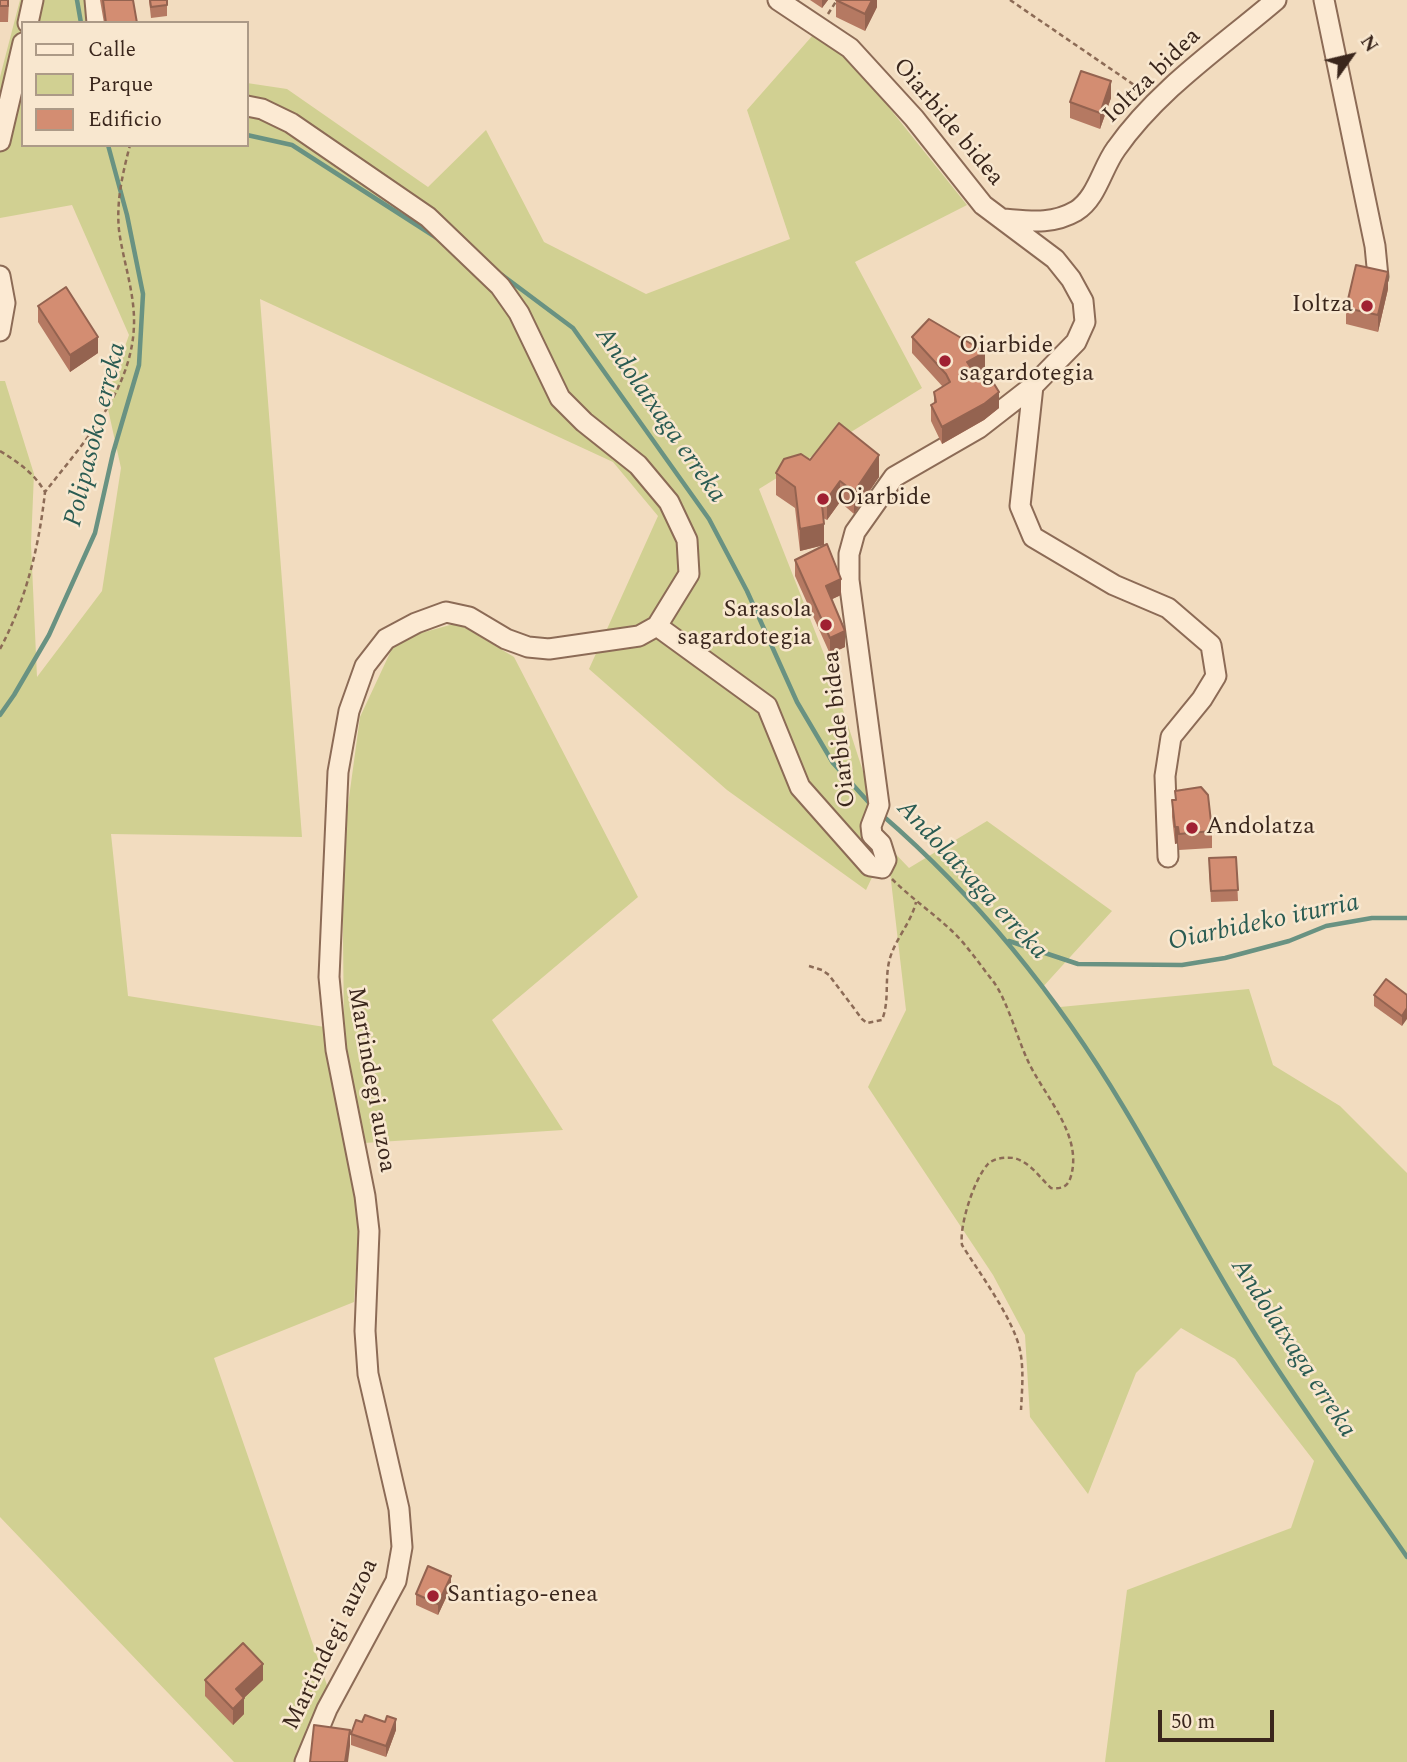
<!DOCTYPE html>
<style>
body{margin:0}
#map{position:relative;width:1407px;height:1762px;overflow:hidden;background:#f2dcbf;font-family:Spectral,serif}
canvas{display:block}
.legend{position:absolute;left:21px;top:21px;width:228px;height:126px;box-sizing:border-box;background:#f8e7cf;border:2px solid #ac9a87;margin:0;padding:9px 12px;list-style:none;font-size:21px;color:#3a261c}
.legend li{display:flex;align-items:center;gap:14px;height:35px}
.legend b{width:35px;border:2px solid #ac9a87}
.north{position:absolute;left:1316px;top:21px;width:70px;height:70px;-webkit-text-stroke:5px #f8e7cf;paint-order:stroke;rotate:56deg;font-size:19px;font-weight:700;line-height:28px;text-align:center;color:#3a261c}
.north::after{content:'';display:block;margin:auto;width:24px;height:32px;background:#3a261c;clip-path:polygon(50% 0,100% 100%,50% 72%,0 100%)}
.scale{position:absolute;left:1158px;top:1710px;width:116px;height:32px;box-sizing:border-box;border:4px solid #3a261c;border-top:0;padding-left:9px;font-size:21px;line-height:24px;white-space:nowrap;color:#3a261c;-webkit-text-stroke:5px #f8e7cf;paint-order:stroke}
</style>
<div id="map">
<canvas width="1407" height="1762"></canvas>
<ul class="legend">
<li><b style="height:9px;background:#fcead3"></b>Calle</li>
<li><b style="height:19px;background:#d1d092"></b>Parque</li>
<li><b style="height:19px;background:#d38d72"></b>Edificio</li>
</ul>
<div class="north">N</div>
<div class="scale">50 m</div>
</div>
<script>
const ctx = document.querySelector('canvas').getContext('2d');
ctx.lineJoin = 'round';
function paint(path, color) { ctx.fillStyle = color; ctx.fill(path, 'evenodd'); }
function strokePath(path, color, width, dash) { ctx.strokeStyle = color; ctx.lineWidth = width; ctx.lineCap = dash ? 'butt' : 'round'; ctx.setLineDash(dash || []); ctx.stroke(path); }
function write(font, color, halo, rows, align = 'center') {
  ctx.font = font + ' Spectral,serif'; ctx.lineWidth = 5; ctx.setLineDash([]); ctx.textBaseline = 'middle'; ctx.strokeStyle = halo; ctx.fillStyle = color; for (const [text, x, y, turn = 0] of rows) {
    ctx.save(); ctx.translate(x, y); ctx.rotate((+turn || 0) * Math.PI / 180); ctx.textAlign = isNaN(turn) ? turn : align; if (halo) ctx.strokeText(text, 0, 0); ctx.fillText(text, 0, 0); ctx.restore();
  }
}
const green = new Path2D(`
 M20,0H90L92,23H23V145H247V83L287,89L428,187L486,130L544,242L646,294L790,239L747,110L813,35L855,65L967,205L855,262L922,388L759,489L829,667L887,845L909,868L987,821L1112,911L1041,989L1060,1007L1249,989L1273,1065L1340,1106L1407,1173V1762H1105L1127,1590L1291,1528L1314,1461L1235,1359L1181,1328L1136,1373L1088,1494L1030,1417L1025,1335L993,1275L868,1087L906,1010L887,846L866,890L727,790L589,669L658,516L613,462L260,299L302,837L111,834L128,996L344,1030L342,849L360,717L396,640L457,623L514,657L638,897L492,1020L563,1130L364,1143L354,1302L214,1358L328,1688L306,1729L300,1762H234L0,1517V381H5L34,474L31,544L37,677L102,591L121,468L106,400L129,335L72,205L0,218V77Z`);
const stream = new Path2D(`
 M77,0L81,23
 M247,135L292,145L437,238
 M502,275L573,328L709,519L747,591L797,702L833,763L873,807
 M0,715L14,695L49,635L95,533L113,453L139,365L143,294L127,215L108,145
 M882,815C978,898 1059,999 1124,1108C1168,1181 1207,1257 1252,1329C1300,1407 1355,1481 1407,1557
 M1009,941L1078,964L1182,965L1225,958L1289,941L1326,926L1372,918H1407`);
const path = new Path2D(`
 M1010,0L1143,91
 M828,14L837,0
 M0,451C18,462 34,473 45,492C83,443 132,391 134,325C135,293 123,261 119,230C116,201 123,172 130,145
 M0,649C26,600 39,547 45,492
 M892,879C911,898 933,913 952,931C967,945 980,965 993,981C1007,1000 1017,1037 1027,1059C1043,1095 1083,1134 1071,1176C1068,1187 1062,1189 1051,1188C1040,1178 1030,1162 1014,1158C1005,1157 994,1158 988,1164C974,1179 959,1226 962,1245C980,1274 1013,1318 1020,1350C1024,1370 1022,1390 1021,1410
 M809,966L822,970L829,975L862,1019L867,1023L882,1020C890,1000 884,979 890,958C896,938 911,923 916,902`);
const minor = new Path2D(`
 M95,0L97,23
 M1324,0L1375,246L1378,277
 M28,23L33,0
 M247,106L262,109L291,123L428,217L500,286L519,313L560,398L584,422L638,465L669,502L687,540L689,574L657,626L639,636L549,649L528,647L506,639L469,617L446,612L416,623L386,639L365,666L349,711L338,772L329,977L336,1050L365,1196L369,1231L365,1331L368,1374L399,1509L402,1547L396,1581L327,1709L305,1762
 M0,141L23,43
 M1003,219C1029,221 1052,225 1076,211C1097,198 1102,168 1116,149C1158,89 1221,47 1276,0
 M0,276L5,303L0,331
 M1033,386L1020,506L1033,537L1114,585L1168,608L1211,645L1216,676L1202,699L1171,737L1165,776L1168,857
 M657,626L767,706L800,787L870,866L882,868L886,860L881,844L872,835L871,826L879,805L849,580V554L855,532L894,477L979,428L1033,386L1076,342L1085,322L1083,301L1071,279L1055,259L983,205L914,118L850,48L778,0`);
const wall = new Path2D(`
 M0,0H9L8,22H0Z
 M100,0H133L137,23H104Z
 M149,0H167V16L151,18Z
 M810,0H828L822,8Z
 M836,0H877V7L865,31L836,17Z
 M1111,98L1100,129L1070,118V102Z
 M1388,289L1378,332L1346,324V308Z
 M38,306L98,353L70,372L38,322Z
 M912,337L985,368L975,374L999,408L984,420L942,444L931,421V405L934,403V392L943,387L912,353Z
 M810,460L879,477L854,514L840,502L827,520L823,518L824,545L800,551L795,508L776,495V473Z
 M795,560L841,595L832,599L845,647L830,654L795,576Z
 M1172,800L1212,831V848L1179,850L1178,843L1175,844L1172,817Z
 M1236,857L1238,901L1211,902L1209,869Z
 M1374,995H1407L1402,1026L1374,1006Z
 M451,1587L438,1615L416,1605V1594Z
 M205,1680H263L244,1698V1714L233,1725L205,1696Z
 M362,1722L396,1730L386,1757L351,1745V1734Z`);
const shadedWall = new Path2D(`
 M822,0H828L822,8Z
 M872,0H877V7L865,31V14Z
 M1111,81V98L1100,129V113Z
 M1388,272V289L1378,332V315Z
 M98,337V353L70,372V355Z
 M985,352V368L967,378V362Z
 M999,392V408L984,420L942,444V427Z
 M879,455V477L854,514V492Z
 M840,481V502L827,520V499Z
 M824,524V545L800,551V529Z
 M841,579V595L826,602V586Z
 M845,631V647L830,654V638Z
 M1175,827H1178V843L1175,844Z
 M1407,1008V1019L1402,1026V1016Z
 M451,1576V1587L438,1615V1604Z
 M263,1664V1680L244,1698V1714L233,1725V1709L236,1689Z
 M396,1719V1730L386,1757V1746Z
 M350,1730V1746L348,1762H345Z`);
const building = new Path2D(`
 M0,0H8V6H0Z
 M103,0H133L137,23H106Z
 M150,0H167V5L151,7Z
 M836,0H872L865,14Z
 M1081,71L1111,81L1100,113L1070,102Z
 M1356,265L1388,272L1378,315L1346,308Z
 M66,287L98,337L70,355L38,306Z
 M929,319L985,352L967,362L977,377L988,374L999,392L984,404L942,427L931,405L936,402L934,392L950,382L946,374L912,337Z
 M839,423L879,455L854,492L840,481L827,499L821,495L824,524L800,529L795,487L776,473L784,459L801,454L810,460Z
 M827,544L841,579L826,586L845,631L830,638L795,560Z
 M1201,787L1208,795L1212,831L1179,834L1178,827H1175L1172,800H1176L1175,791Z
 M1236,857L1238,890L1211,891L1209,858Z
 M1386,979L1407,995V1008L1402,1016L1374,995Z
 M428,1566L451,1576L438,1604L416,1594Z
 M243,1643L263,1664L236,1689L244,1698L233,1709L205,1680Z
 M365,1715L385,1722L387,1716L396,1719L386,1746L351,1734L356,1720L362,1722Z
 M314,1725L350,1730L345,1762H310Z`);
const markers = [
 [1367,306,7,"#a02132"],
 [945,361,7,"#a02132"],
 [823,499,7,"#a02132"],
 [826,625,7,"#a02132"],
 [1192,828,7,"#a02132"],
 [433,1596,7,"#a02132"]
];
const streetNames = [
 ["Ioltza bidea",1153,77,-44],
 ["Oiarbide bidea",947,123,50],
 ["Oiarbide bidea",841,729,-96],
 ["Martindegi auzoa",370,1080,80],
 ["Martindegi auzoa",332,1645,-64]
];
const poiNames = [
 ["Ioltza",1353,306,"right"],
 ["Oiarbide",959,347],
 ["sagardotegia",959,375],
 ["Oiarbide",837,499],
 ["Sarasola",812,611,"right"],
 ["sagardotegia",812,639,"right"],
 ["Andolatza",1206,828],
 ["Santiago-enea",447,1596]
];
const waterNames = [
 ["Andolatxaga erreka",659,416,55],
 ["Polipasoko erreka",97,435,-76],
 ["Andolatxaga erreka",971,881,47],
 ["Oiarbideko iturria",1264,924,-12],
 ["Andolatxaga erreka",1292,1349,57]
];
paint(green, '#d1d092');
strokePath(stream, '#699282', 4.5);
strokePath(minor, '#8c6b56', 23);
strokePath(path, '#8c6b56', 2.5, [5, 3.5]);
strokePath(minor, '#fcead3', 19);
paint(wall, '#b57962');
paint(shadedWall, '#946350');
paint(building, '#d38d72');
strokePath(building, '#946350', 2);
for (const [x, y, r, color] of markers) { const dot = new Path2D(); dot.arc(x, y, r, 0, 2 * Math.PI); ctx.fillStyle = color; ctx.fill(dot); strokePath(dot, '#f8e7cf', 2.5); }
write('24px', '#3a261c', '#f8e7cf', streetNames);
write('24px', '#3a261c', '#f8e7cf', poiNames, 'left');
write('italic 26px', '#295b52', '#f8e7cf', waterNames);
</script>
